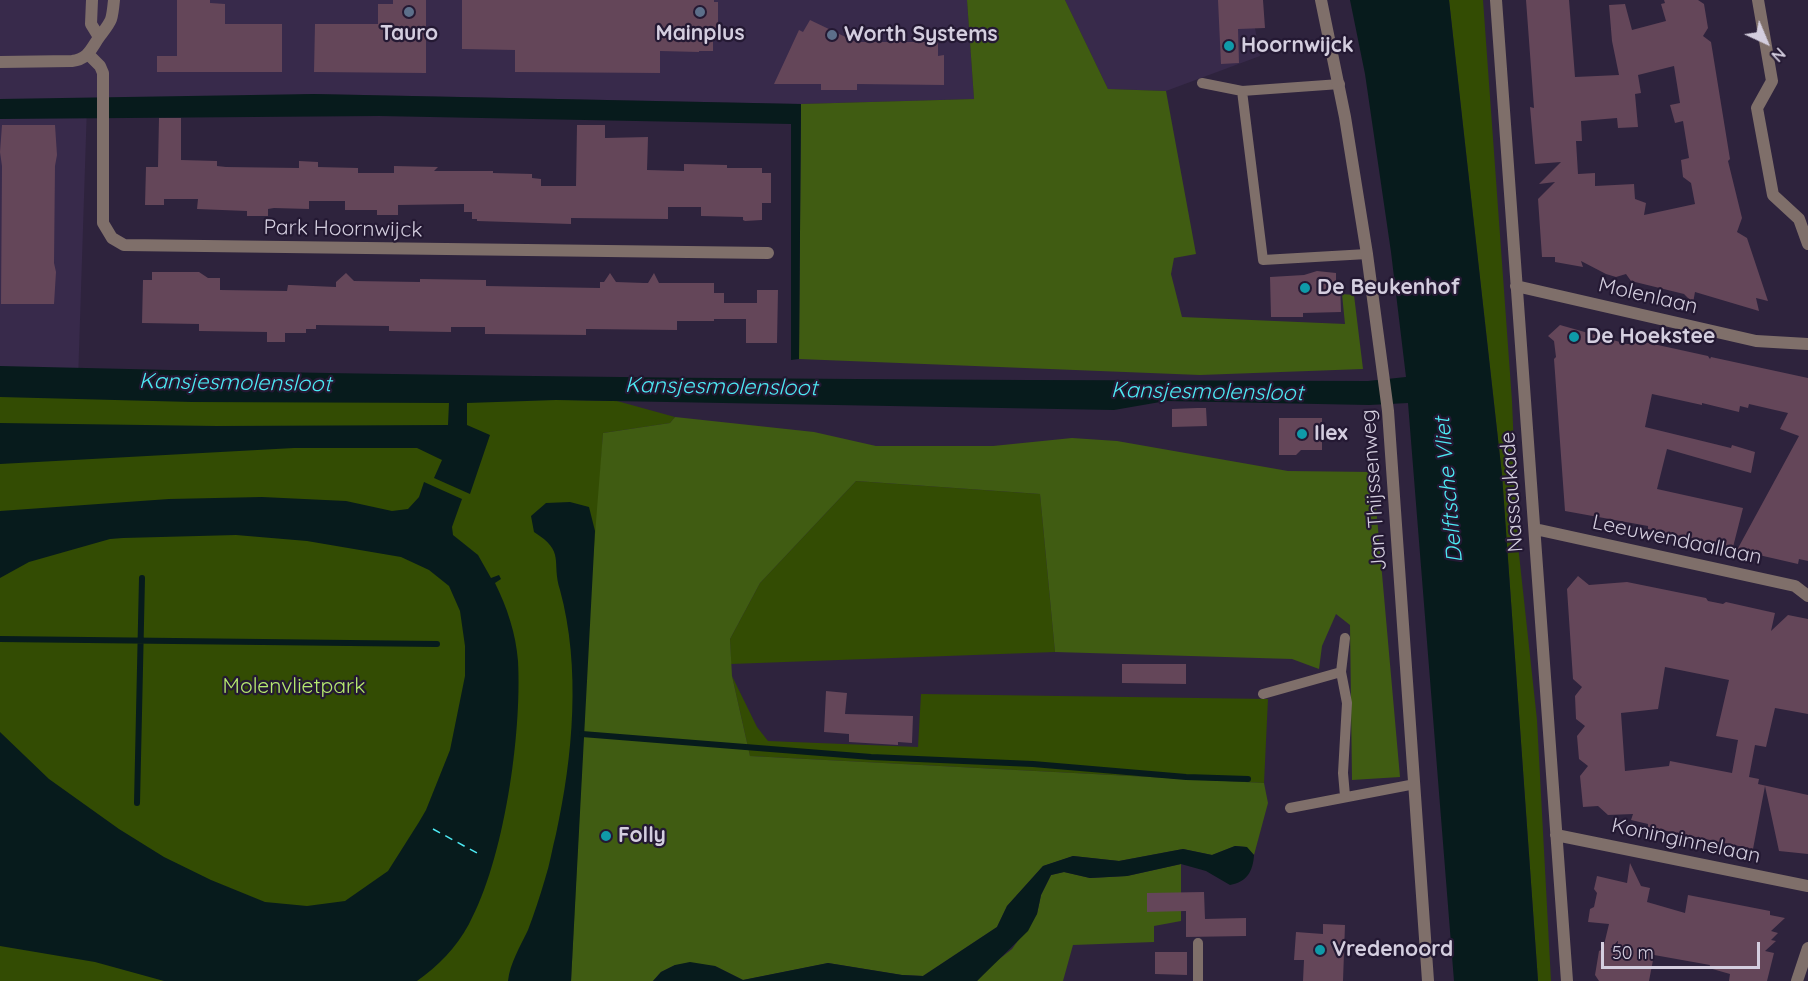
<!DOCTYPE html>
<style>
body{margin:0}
#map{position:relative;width:1808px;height:981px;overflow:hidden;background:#2e233d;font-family:Quicksand,sans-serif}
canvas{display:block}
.north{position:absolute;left:1736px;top:12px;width:60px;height:60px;-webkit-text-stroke:4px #241933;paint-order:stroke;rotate:136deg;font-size:16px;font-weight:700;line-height:24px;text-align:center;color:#d4cedf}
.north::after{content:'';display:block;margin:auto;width:21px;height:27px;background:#d4cedf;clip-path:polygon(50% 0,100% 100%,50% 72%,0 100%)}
.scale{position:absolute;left:1601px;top:942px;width:159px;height:27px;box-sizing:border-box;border:3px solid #d4cedf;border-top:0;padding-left:8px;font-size:18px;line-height:21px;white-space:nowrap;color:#d4cedf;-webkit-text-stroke:4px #241933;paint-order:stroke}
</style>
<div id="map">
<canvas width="1808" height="981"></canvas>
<div class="north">N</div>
<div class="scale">50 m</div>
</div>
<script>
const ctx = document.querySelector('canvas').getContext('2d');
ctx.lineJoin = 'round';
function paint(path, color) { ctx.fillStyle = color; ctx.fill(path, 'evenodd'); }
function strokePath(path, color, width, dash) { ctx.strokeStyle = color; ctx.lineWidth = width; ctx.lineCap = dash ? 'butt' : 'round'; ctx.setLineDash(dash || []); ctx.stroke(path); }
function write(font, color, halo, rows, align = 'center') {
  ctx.font = font + ' Quicksand,sans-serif'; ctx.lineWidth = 4.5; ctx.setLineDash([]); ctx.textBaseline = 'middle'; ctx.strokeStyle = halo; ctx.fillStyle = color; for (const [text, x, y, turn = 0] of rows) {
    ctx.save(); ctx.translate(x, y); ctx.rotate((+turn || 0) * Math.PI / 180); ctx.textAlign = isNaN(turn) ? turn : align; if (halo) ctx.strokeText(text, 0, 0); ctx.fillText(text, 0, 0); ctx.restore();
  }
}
const built = new Path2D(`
 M0,0H967L974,99L801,104L314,94L87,106L78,381L0,379Z
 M1065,0H1250L1260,56L1166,91L1108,89Z`);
const green = new Path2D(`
 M1449,0H1483L1512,401L1518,545L1537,720L1551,981H1538L1502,475Z
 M0,388L617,401L675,417L670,423L603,433L571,981H0Z
 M856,481L1040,494L1055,652L731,664L730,639L760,583Z
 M732,676L757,727L768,741L918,747L921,694L1268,699L1264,783L750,756Z`);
const forest = new Path2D(`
 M967,0H1065L1108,89L1166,91L1196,254L1174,258L1171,274L1182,317L1345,324L1342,294L1354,295L1363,369L1200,375L799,359L801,104L974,99Z
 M675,417L814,432L876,446H993L1072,438L1117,441L1288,471L1373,472L1400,777L1352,780L1350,625L1336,614L1322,646L1319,669L1292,659L1055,652L1040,494L856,481L760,583L730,639L732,676L750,756L1264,783L1268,803L1254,855L1246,847L1235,846L1212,855L1183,849L1119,861L1073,856L1043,866L1007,906L997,927L923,976L902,975L828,963L743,980L715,966L675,965L661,972L653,981H571L591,585L603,433L670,423Z
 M1181,864V921L1154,926V942L1073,945L1063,981H977L988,968L1012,949L1037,914L1041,895L1051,875L1064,872L1090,878L1127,876Z`);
const water = new Path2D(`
 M1350,0H1449L1502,475L1538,981H1454L1408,403L1369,405L1166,401L1114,410L556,400L467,403V425L490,435L470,494L434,478L442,460L417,448H294L0,464V423L217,426L448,425L449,403L192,402L0,397V366C456,378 912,380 1368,381L1406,377L1391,252L1365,74Z
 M314,94L801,104L799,359L791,360V124L379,116L0,119V99Z
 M424,482L462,499L452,527L453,535L478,555L491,578L499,575L501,579L495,583C507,607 516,634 518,661C522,735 504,860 469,924C456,948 438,966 417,981H164L95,962L0,946V732L49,779L119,829L164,857L211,880L265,902L307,906L345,901L388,871L419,822L426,810L450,750L465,676V646L460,611L449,586L429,570L401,557L307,541L236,535L123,538L110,539L29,562L0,578V511L169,499L262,497L346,501L392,511L408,509L419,497Z
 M570,502L589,507L595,531L571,981H508C510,963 520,947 528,930C534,914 540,896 545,879C550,864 552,849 556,834C573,757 581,667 560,590C551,561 566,552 534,532L531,516L546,503Z
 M1235,846L1247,847L1254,855C1253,871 1247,882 1230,885L1206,871L1181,864L1127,876L1090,878L1064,872L1051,875L1041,895L1037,914L1028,931L977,981H653L661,972L675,965L690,962L715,966L743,980L828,963L902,975L923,976L997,927L1007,906L1043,866L1073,856L1119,861L1183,849L1212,855Z`);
const stream = new Path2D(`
 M0,639L437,644
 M582,734L871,757L1033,764L1186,777L1248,779
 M137,803L142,578`);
const ferry = new Path2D(`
 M433,829L477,853`);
const building = new Path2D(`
 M177,0H210V3L225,4V24H282V72H157V56H177Z
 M393,0H426V73L314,72L315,24H378V4H393Z
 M462,0H714V2H718V39H713V51H699V52L660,51V73L515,72V50L462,49Z
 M1218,0H1263L1265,28L1238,29L1239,63L1221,64Z
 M1526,0H1569L1575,77L1619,75L1612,41L1609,5L1625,4L1632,30L1666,21L1661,4L1665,3L1664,0H1698L1704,4L1708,28L1703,36L1711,42L1730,159L1728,161L1742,218L1737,232L1747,238L1768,301L1756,298L1759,311L1695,292L1693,303L1684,294L1631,281L1626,274L1616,277L1606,274L1581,261L1583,267L1555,262V257H1542L1538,199L1555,182L1539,184L1561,162L1535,164L1530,107L1534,108ZM1674,66L1680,103L1670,105L1675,123L1683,121L1689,158L1681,160L1683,177L1691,183L1695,204L1644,215L1646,203L1635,199L1634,184L1595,186V173L1578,174L1576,141H1582L1581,121L1617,118L1618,128L1638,127L1635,94L1641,93L1638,75Z
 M810,20L856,42H938V56L944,55V85L857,84V90H821V84H774L799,30L803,32Z
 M159,118H181V160L217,161V166L226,167L299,168V161L318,162V167L358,168V173H394V166L438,167L434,171H493V173L532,174V178L541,179V186H576L577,125H605V138L648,137L647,170L684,171V164L727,165V168H762V173H771V203H762V220L745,221L743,220V217L701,216V207H668V219L571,218V224L477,221V219H472V212H464V204L398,205V215H377V210H345V201H309V209L274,208L268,209V216H247V211L197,209L198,199H164V205H145L146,167H158Z
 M2,125H55L57,155L55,166L54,263L56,272L54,304H1L2,166L0,152Z
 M1317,271L1336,273V280H1340L1341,312L1303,313V317H1271L1270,277L1304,275Z
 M152,272H199L208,278H220V290L287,291L288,285H290L336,287V282L346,273L354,281L420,282V279L486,280V286L600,288V282H604L610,273L616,282L644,283H648L654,273L659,283H714V293H724V303H757V290H778L777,343H746V319H714V321H677V330L586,329V335L485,334V327H451V332L389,331V326L316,325V329H306V333H285V342H267V332L199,331V324L142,323L143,280H152Z
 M1560,325L1627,344H1634L1635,340L1708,356L1710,359L1711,357L1808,378V561L1799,559L1798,564L1737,550L1799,436L1780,429L1788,413L1749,404L1748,408L1740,406L1739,412L1702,403V405L1652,394L1645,427L1731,448L1732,445L1755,452L1751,473L1667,449L1657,489L1743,508L1733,547L1648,529V526L1565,511L1554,359L1556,357L1554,341L1548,336Z
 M1197,408H1206L1207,426L1172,427V409Z
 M1279,418H1322V450H1301L1296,455H1279Z
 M1578,576L1589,585L1627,582L1706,598L1708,601L1723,604L1726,602L1775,613L1771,631L1788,615L1808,619V714L1775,708L1766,747L1755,745L1749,777L1759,779L1758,784L1808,795V854L1779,851L1765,786L1753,849L1648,827V824L1631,820L1633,814L1608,815L1598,806L1583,807L1580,776L1588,766L1579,759L1577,736L1585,726L1576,719L1575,696L1582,687L1573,679L1567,589ZM1665,667L1729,680L1716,736L1738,740L1732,773L1670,761L1669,766L1625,771L1621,713L1658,709Z
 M1122,664H1186V684L1122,683Z
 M826,691L847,693L845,714L913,716L912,743L898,742V745L849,742V734L824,732Z
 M1630,863L1641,886L1650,888L1647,902L1685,913L1688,895L1770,911V915L1785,918L1771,931L1778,933L1771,940L1776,941L1765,951L1774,953L1767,981H1729L1730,974L1709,968L1710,965L1654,955L1649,981H1599L1595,975L1599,951L1603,949L1609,924L1588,922L1590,909L1594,907L1597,893L1594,889L1597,876L1627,883Z
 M1204,892L1205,919L1246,918V936L1186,937V911L1147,912V893Z
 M1323,924L1345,925L1343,981H1303L1304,960H1294L1296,932L1323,934Z
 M1155,952H1187V975L1155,974Z`);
const service = new Path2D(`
 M1202,83L1242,91L1340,84
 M1242,91L1263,260L1367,254
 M1263,694L1341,672
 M1345,796L1343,773L1347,703L1341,672L1345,638
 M1290,808L1415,784
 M1198,943V981`);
const minor = new Path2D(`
 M1496,0L1567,981
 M1758,0L1772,81L1757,108L1773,195L1799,219L1808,244
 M88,54L100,66L103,73V223L112,238L124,245L768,253
 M1516,286L1756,341L1808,344
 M1535,529L1795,586L1808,596
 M1556,835L1808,886
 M1797,981L1808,948`);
const tertiary = new Path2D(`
 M92,0L91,24L99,37
 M1321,0L1345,117L1367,254L1388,411L1428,981
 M0,62L72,61C89,59 91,48 100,36C112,20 112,21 114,0`);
const markers = [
 [409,12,6,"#5c6f8a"],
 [700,12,6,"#5c6f8a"],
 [832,35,6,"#5c6f8a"],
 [1229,46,6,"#0f9aa8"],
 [1305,288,6,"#0f9aa8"],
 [1574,337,6,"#0f9aa8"],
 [1302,434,6,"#0f9aa8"],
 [606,836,6,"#0f9aa8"],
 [1320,950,6,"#0f9aa8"]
];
const poiNames = [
 ["Tauro",409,34,"center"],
 ["Mainplus",700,34,"center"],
 ["Worth Systems",844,35],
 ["Hoornwijck",1241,46],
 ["De Beukenhof",1317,288],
 ["De Hoekstee",1586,337],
 ["Ilex",1314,434],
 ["Folly",618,836],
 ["Vredenoord",1332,950]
];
const streetNames = [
 ["Park Hoornwijck",343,229,1],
 ["Molenlaan",1648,296,13],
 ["Jan Thijssenweg",1374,490,-94],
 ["Nassaukade",1512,492,-94],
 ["Leeuwendaallaan",1677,540,12],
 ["Koninginnelaan",1686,841,12]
];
const parkNames = [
 ["Molenvlietpark",294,687]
];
const waterNames = [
 ["Kansjesmolensloot",235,383,1],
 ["Kansjesmolensloot",721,387,1],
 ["Kansjesmolensloot",1207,392,1],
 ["Delftsche Vliet",1449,490,-95]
];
paint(built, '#382a4b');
paint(green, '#334c03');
paint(forest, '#405c12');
paint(water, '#071b1c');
strokePath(stream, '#071b1c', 6);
strokePath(ferry, '#4deaf4', 1.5, [8, 6]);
paint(building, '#644659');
strokePath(service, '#7f6f6a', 10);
strokePath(minor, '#7f6f6a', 12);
strokePath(tertiary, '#7f6f6a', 12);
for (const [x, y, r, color] of markers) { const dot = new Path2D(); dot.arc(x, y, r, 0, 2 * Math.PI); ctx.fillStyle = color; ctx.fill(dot); strokePath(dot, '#241933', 2); }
write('bold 21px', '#d4cedf', '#241933', poiNames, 'left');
write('21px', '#d4cedf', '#241933', streetNames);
write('21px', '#b6e970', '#241933', parkNames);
write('italic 22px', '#4deaf4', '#241933', waterNames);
</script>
